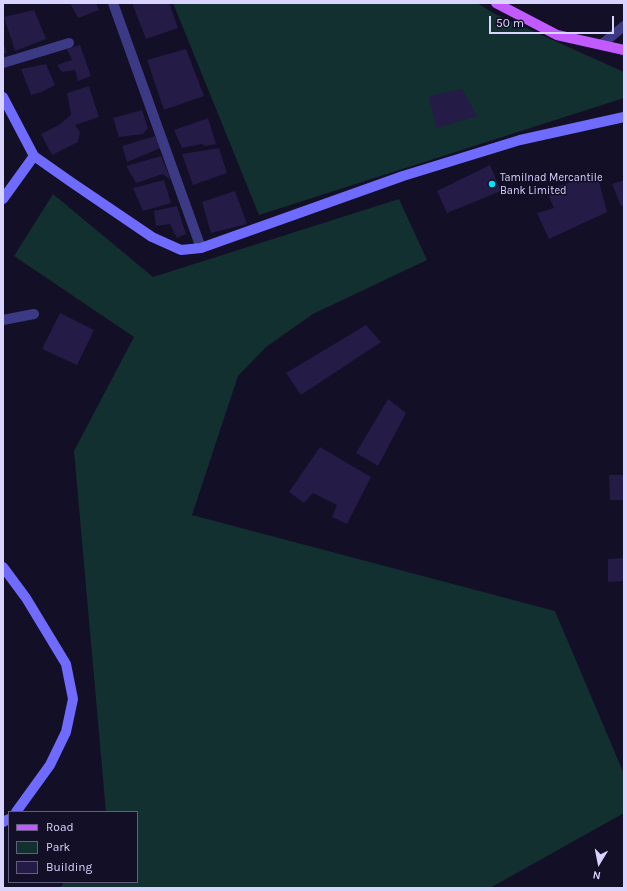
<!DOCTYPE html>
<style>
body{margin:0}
#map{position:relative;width:627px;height:891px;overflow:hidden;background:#130f26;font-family:Karla,sans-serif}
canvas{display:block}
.frame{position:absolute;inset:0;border:4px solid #d9d4ff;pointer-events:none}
.legend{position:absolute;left:8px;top:811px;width:130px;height:72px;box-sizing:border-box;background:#130f26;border:1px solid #625e7d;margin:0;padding:5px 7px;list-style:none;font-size:12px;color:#d9d4ff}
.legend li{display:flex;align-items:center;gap:8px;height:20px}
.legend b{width:20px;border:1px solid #625e7d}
.north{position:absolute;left:579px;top:843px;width:40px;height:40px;-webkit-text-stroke:3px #130f26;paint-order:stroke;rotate:190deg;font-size:11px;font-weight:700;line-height:16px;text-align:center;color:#d9d4ff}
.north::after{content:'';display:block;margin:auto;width:14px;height:18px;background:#d9d4ff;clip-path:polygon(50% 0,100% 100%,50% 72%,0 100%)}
.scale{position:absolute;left:489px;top:16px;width:125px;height:18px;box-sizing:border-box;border:2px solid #d9d4ff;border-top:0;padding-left:5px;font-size:12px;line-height:14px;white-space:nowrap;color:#d9d4ff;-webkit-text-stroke:3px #130f26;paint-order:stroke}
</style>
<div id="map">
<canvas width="627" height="891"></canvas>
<div class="frame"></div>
<ul class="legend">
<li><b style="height:5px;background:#c25bff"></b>Road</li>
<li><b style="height:11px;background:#12302f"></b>Park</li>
<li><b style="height:11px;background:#241b47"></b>Building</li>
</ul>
<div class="north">N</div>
<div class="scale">50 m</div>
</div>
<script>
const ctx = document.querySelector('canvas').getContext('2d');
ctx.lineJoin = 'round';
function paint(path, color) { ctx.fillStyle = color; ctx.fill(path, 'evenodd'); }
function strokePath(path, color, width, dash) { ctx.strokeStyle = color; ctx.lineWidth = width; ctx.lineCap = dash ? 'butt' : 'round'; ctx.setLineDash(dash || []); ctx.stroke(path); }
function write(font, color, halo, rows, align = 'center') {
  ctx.font = font + ' Karla,sans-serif'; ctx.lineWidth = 3; ctx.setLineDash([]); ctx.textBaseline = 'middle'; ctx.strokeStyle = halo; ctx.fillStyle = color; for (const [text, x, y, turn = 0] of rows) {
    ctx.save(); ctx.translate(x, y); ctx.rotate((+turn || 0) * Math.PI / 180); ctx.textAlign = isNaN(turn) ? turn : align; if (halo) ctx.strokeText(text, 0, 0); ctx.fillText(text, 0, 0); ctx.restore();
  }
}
const green = new Path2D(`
 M173,3H477L495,14L624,72V98L259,215Z
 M53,194L153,277L399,199L427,260L313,314L266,347L238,376L192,515L555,611L624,774V813L490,888H60L64,882H137V812H106L74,451L134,337L14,256Z`);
const building = new Path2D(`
 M70,3H96L99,10L78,18Z
 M132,3H169L178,28L146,39Z
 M34,10L46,39L15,51L4,17Z
 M3,43L7,53L3,54Z
 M80,45L91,76L78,81L75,70L62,72L57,65L72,60L67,49Z
 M186,49L204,96L164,110L147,60Z
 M46,64L55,85L42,92L31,95L21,69Z
 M89,86L99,117L75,125L80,132L78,142L52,155L41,134L59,125L71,115L67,93Z
 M462,89L477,116L436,128L429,96Z
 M142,110L148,128L143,134L119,137L113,118Z
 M208,118L216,144L206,146L201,144L182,148L174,130Z
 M155,136L161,148L127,162L122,146Z
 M219,148L227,173L193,185L182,154Z
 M161,156L171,180L163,174L136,183L126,166Z
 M490,165L501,191L447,213L437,191Z
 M597,174L607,212L549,239L537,213L554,208L546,190Z
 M164,180L171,203L143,211L133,188Z
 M624,180V205L621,206L612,184Z
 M235,191L247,224L211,233L202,202Z
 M177,206L186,234L177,238L170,224L156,226L154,211Z
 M60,313L94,330L77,365L42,349Z
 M366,325L381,342L301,395L286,373Z
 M388,399L406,413L378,466L356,453Z
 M320,447L371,477L347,524L332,517L337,505L313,493L304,503L289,492Z
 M609,475H624V500H610Z
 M624,558V581L608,582V559Z`);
const street = new Path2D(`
 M113,3L201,248
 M602,44L624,26
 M3,63L69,43
 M3,320L34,314`);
const secondary = new Path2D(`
 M3,97L34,156L71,182L152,237L181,250L201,248L403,176L520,140L624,117
 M3,199L34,156
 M3,567L26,598L66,664L73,699L66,732L50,765L16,812
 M3,822L9,819`);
const primary = new Path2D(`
 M496,3L557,35L624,50`);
const markers = [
 [492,184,4,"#00e5ff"]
];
const poiNames = [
 ["Tamilnad Mercantile",500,178],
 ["Bank Limited",500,191]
];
paint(green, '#12302f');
paint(building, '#241b47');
strokePath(street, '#3d3a85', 10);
strokePath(secondary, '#6f6bff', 10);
strokePath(primary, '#c25bff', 10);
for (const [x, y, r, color] of markers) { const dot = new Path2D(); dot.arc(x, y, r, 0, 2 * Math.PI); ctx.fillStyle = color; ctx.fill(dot); strokePath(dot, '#130f26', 1.5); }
write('11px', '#d9d4ff', '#130f26', poiNames, 'left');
</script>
